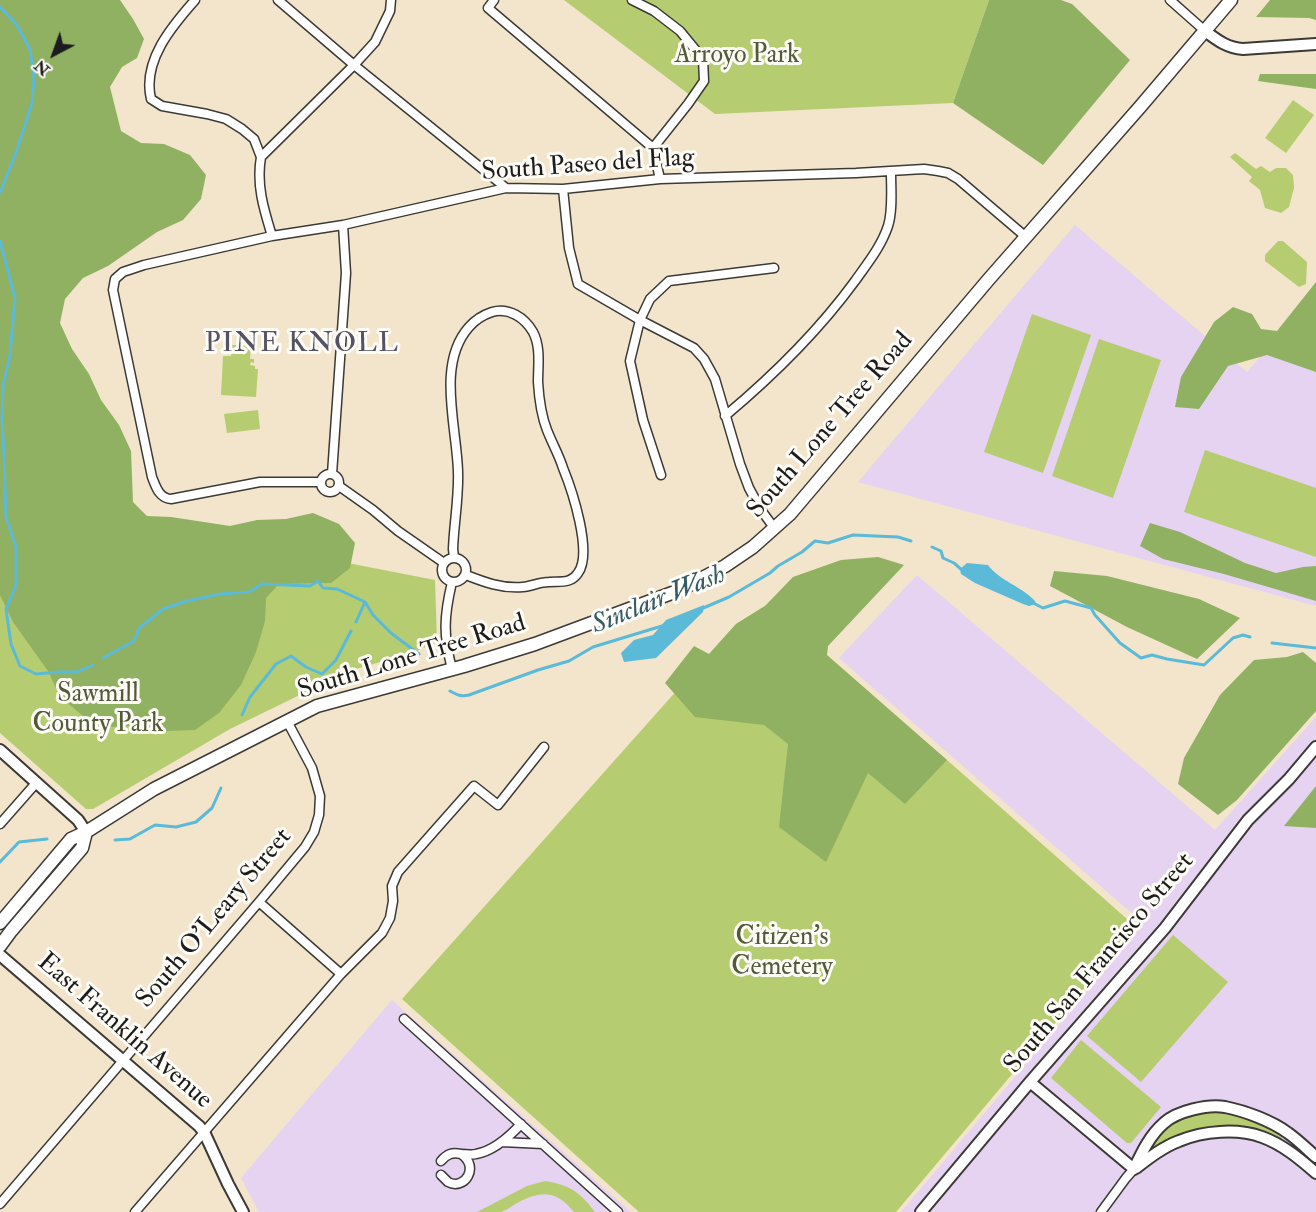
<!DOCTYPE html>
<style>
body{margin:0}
#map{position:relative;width:1316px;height:1212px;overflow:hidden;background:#f2e5cb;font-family:"IM FELL Double Pica",serif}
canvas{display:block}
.north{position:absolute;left:24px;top:24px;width:60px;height:60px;-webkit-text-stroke:4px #fdfcf7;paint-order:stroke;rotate:221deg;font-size:16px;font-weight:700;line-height:24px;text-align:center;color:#1c1c1c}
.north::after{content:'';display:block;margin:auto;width:21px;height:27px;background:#1c1c1c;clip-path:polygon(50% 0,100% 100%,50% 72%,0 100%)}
</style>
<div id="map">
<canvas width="1316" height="1212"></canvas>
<div class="north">N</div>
</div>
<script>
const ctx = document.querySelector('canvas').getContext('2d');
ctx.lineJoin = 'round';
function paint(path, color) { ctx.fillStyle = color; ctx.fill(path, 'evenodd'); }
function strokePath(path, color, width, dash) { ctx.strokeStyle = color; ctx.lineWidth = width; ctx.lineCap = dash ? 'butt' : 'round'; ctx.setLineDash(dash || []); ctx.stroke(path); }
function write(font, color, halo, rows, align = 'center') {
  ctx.font = font + ' "IM FELL Double Pica",serif'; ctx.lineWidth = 6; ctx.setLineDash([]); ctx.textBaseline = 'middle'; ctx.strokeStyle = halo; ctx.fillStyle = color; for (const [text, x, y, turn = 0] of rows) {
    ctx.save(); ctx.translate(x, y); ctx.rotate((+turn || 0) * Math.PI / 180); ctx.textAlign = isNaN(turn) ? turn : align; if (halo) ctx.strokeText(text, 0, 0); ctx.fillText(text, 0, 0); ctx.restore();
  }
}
const built = new Path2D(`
 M1075,225L1247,372L1316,292V606L858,482Z
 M917,575L1215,830L1316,717V1212H901L1144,924L839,658Z
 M392,1000L631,1212H259L241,1178Z`);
const green = new Path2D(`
 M564,0H989L953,103L715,114Z
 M1293,100L1314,115L1286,153L1265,138Z
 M1235,153L1256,169L1261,166L1270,172L1276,168H1286L1293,175L1294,188L1289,207L1281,213L1265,208L1260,190L1249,181L1252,177L1230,157Z
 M1278,241H1283L1307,262L1306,284L1299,287L1265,261V255Z
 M1032,314L1091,335L1043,473L984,452Z
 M1099,339L1161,360L1113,498L1052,476Z
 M232,345L251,346L250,359H254V363L251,362L250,365L255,366V369H258L256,397L221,395L223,356H231Z
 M258,410L260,429L227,433L224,414Z
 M1205,450L1316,488V557L1184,512Z
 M0,497L61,535L317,557L435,580L437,642L412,653L349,671L230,729L93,809H86L0,733Z
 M765,606L947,760L1136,927L896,1212H639L402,999L736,624Z
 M1173,935L1228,982L1141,1082L1087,1036Z
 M1081,1040L1161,1107L1131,1143H1127L1051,1078Z
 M1221,1113C1247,1117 1261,1122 1283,1136L1281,1141L1263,1132L1234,1126L1213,1127L1187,1133L1154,1150L1151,1147C1177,1115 1181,1114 1221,1113Z
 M545,1181C570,1185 580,1192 595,1212H574C557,1191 542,1190 519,1202C513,1205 507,1210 501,1212C494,1212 484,1212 477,1212L527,1186Z`);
const forest = new Path2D(`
 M0,0H120L133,19L144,39L137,58L122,67L110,87L121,131L141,143L164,144L190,155L206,175L201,199L183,220L157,232L108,266L83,278L65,299L60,323L72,349L89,374L101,400L119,425L131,451L133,502L147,516L171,517L230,526L257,520L286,519L313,513L339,524L355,543L350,568L331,583L279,584L266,598L265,621L256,652L241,685L219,713L195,730L166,731L136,726L108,727L82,715L60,697L48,671L13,622L0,595Z
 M989,0H1061L1072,4L1130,60L1043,165L953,103Z
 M1270,0H1316V20L1309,18L1256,17Z
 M1260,74H1316V89L1258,81Z
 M1316,282V372L1267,355L1228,366L1199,409L1175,407L1181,377L1214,322L1233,307L1252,314L1261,329L1277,331Z
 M1150,523L1180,532L1245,563L1276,573L1303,567L1316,566V601L1224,574L1163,559L1140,546Z
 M878,557L904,565L828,646L827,655L947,760L905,804L868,773L826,862L779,827L788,744L764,725L695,717L665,683L694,646L709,654L736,624L765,606L793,577L841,560Z
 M1054,571L1107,576L1199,599L1240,618L1197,659L1127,627L1050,586Z
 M1303,652L1316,663V711L1237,800L1218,815L1178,784L1184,758L1220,695L1254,660L1287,657Z
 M1316,786V828L1284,826Z`);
const water = new Path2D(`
 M967,563L988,565C1000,581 1021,586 1035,601L1036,604L1029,606L1023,604L975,583L961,574L960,569Z
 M704,605L703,612L656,658L624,662L621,653L634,640L653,635L666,620Z`);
const stream = new Path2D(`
 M0,7L16,24L30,49L34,78L32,103L17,150L0,193
 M0,241L15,298L10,355L3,386L2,420L4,455L6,517L16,547V585L6,609L11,644L20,666L36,674L59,672H77L93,665
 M932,547L941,551L943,558L954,563L962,570
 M1033,603L1043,608L1065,601L1091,608L1095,615L1120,643L1141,658L1152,655L1167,659L1204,665L1233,638L1243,635L1250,637
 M701,609L729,597L770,573L778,566L802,552L815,541L828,543L853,535L898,537L911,541
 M356,622L365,602
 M1272,643L1316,648
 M103,658L134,641L139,628L163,609L187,601L220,594L249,592L262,584L310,586L318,581L323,588L337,589L365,602L373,615L391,633L419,654
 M450,691C457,695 461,697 469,695L538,670L569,661L593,647L662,626
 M242,715L250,697L276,664L291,656L306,667L322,674L336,660L351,631
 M115,840L130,839L155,825L176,827L196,822L212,808L221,788
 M0,862L19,842L47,839`);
const minor = new Path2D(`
 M195,0C172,26 142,61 151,99L162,106L207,114L226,119L242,129L254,139L261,157
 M278,0L354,65L506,188
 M494,0L488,8L653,148L660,179
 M632,0L654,11L680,31L703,59L704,81L688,104L653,148
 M1170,0L1205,31
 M563,189L569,248L578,284L640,320L694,348L704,359L715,379L740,464L749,488L761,510L775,529
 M272,236C264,210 256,185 261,157L354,65L375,42L390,11L391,0
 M725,416C774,375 817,333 855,281C867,264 881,247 888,226C893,210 891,189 891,172
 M321 483a9 9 0 1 1 18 0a9 9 0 1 1-18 0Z
 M332,474L346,273L343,225
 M661,475L643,420L630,361L640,320L650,299L669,281L774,268
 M321,482H260L171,499C159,498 156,487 152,477L113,290L115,279L123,272L144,265L272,236L343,225L506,188L563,189L660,179L856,173L924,169L938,171L948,173L958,179L1026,237
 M339,486L373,510L398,531L444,563
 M454,557L453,549C454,523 459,497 458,472C457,427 436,364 469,327C475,320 483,315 492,312C509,307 525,318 533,332C541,347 538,366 538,382C539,398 541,415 547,430C552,443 559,455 563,468C572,490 593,553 578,573C571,584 560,581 549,582C540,582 532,586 523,587C502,589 484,582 466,575
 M442 570a12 12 0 1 1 24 0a12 12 0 1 1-24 0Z
 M452,582C444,616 443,635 452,669
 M0,824L37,782
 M259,902L341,974
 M404,1019L618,1212
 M502,1142L543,1144
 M461,1154C466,1154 472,1155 476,1154C493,1151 510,1136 521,1124
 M441,1161C447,1154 452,1152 461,1154C480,1166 465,1191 448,1182C447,1181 442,1176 441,1175
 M0,1204L259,902L305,847L314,832L319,815L320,796L312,768L287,721
 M135,1212L341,974L382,933L390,918L393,901L392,886L398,872L474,786L498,805L544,747
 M1101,1212L1126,1178L1134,1169`);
const tertiary = new Path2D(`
 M1205,31C1217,40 1227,48 1243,49L1316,44
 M0,750L78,820L86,832
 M0,955L199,1126L204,1132L228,1184L243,1212
 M1030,1082L1134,1169
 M1136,1168C1149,1158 1163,1147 1179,1141C1203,1131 1237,1128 1262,1137C1282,1144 1300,1159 1316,1173
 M1134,1169C1142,1152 1150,1135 1164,1123C1177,1111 1208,1104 1225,1107C1245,1111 1272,1121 1288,1133C1298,1140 1307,1149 1316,1157
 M921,1212L1030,1082L1165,928L1248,820L1289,779L1316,747`);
const secondary = new Path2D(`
 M0,923L71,839L86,832L154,789L317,706L464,666L535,644L680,590L725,566L753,547L790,514L989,279L1140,107L1231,0
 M0,946L11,931L82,848L86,832`);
const parkNames = [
 ["Arroyo Park",737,56],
 ["Sawmill",98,695],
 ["County Park",98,725],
 ["Citizen's",782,938],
 ["Cemetery",782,968]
];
const streetNames = [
 ["South Paseo del Flag",588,166,-4],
 ["South Lone Tree Road",831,426,-49],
 ["South Lone Tree Road",412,658,-17],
 ["South O'Leary Street",215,919,-50],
 ["South San Francisco Street",1100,964,-50],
 ["East Franklin Avenue",124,1032,41]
];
const neighbourhoodNames = [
 ["PINE KNOLL",302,345]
];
const waterNames = [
 ["Sinclair Wash",659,601,-22]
];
paint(built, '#e5d3f1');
paint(green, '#b6cc70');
paint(forest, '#90b062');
paint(water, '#5abad8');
strokePath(stream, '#5abad8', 3);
strokePath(minor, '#3c3a36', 11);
strokePath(tertiary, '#3c3a36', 14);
strokePath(secondary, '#3c3a36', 15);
strokePath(minor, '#fff', 8);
strokePath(tertiary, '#fff', 10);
strokePath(secondary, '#fff', 12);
write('26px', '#525a39', '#fdfcf7', parkNames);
write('26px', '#1c1c1c', '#fdfcf7', streetNames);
ctx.letterSpacing = '1.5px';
write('27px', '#555263', '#fdfcf7', neighbourhoodNames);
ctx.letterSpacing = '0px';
write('italic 27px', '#355b67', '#fdfcf7', waterNames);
</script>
